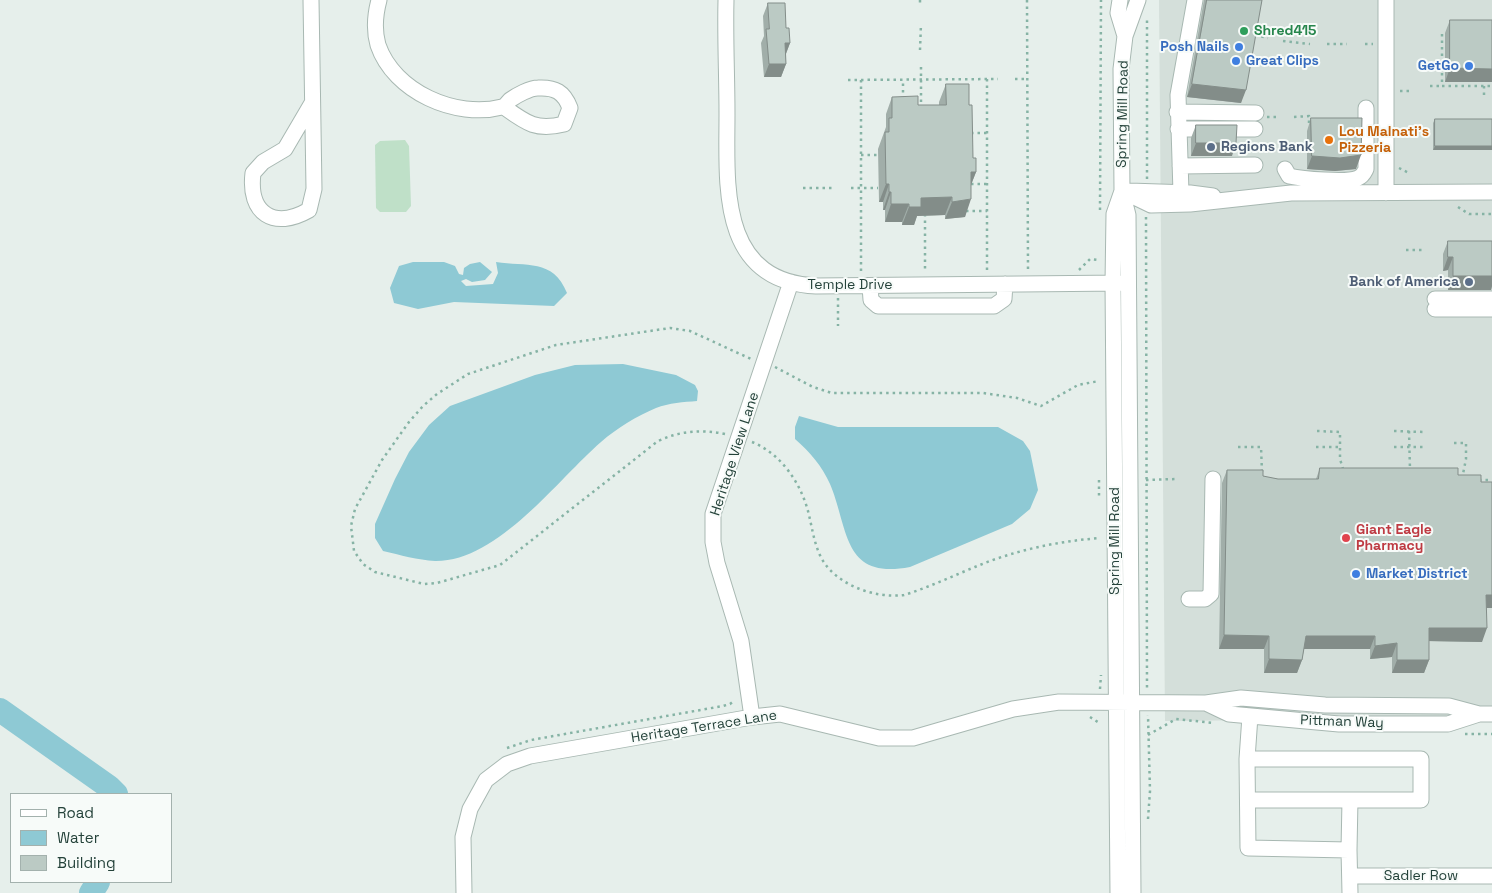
<!DOCTYPE html>
<style>
body{margin:0}
#map{position:relative;width:1492px;height:893px;overflow:hidden;background:#e6efeb;font-family:"Space Grotesk",sans-serif}
canvas{display:block}
.legend{position:absolute;left:10px;top:793px;width:162px;height:90px;box-sizing:border-box;background:#f7fbf9;border:1px solid #a3b1ad;margin:0;padding:6px 9px;list-style:none;font-size:15px;color:#24423a}
.legend li{display:flex;align-items:center;gap:10px;height:25px}
.legend b{width:25px;border:1px solid #a3b1ad}
</style>
<div id="map">
<canvas width="1492" height="893"></canvas>
<ul class="legend">
<li><b style="height:6px;background:#fff"></b>Road</li>
<li><b style="height:14px;background:#8ec9d4"></b>Water</li>
<li><b style="height:14px;background:#bbcac4"></b>Building</li>
</ul>
</div>
<script>
const ctx = document.querySelector('canvas').getContext('2d');
ctx.lineJoin = 'round';
function paint(path, color) { ctx.fillStyle = color; ctx.fill(path, 'evenodd'); }
function strokePath(path, color, width, dash) { ctx.strokeStyle = color; ctx.lineWidth = width; ctx.lineCap = dash ? 'butt' : 'round'; ctx.setLineDash(dash || []); ctx.stroke(path); }
function write(font, color, halo, rows, align = 'center') {
  ctx.font = font + ' "Space Grotesk",sans-serif'; ctx.lineWidth = 4; ctx.setLineDash([]); ctx.textBaseline = 'middle'; ctx.strokeStyle = halo; ctx.fillStyle = color; for (const [text, x, y, turn = 0] of rows) {
    ctx.save(); ctx.translate(x, y); ctx.rotate((+turn || 0) * Math.PI / 180); ctx.textAlign = isNaN(turn) ? turn : align; if (halo) ctx.strokeText(text, 0, 0); ctx.fillText(text, 0, 0); ctx.restore();
  }
}
const built = new Path2D(`
 M1159,0H1492V718L1165,721Z`);
const green = new Path2D(`
 M405,140L409,146L411,206L406,212H380L376,208L375,145L380,141Z`);
const water = new Path2D(`
 M413,262H444L455,266L459,274L463,275L464,268L470,264L480,262L492,272L485,280L472,282L466,279L461,281L466,286L493,284L498,273L496,262C526,267 553,258 567,293L554,306L454,302L418,309L394,303L390,288L399,266Z
 M623,364L676,375L695,385L698,391L697,401C684,402 669,403 656,408C637,416 617,428 601,442C558,479 498,562 435,561C418,560 400,555 383,551L375,538V524L395,479L409,452L429,425L450,406L535,375L575,365Z
 M799,416L838,427H998L1023,441L1030,451L1038,490L1030,509L1012,524L910,567C842,580 849,529 830,484C822,466 810,452 795,439V427Z`);
const river = new Path2D(`
 M0,710L109,787L116,794
 M91,893L98,882`);
const path = new Path2D(`
 M920,0V6
 M1027,0L1028,270
 M1442,34V86H1492
 M1255,35L1268,38
 M1283,41L1310,44
 M1327,44H1347
 M1365,44H1373
 M920,50L921,24
 M1430,64H1442
 M921,67V108
 M987,79V270
 M1015,79H1027
 M848,80L998,79
 M861,80V273
 M1430,86H1442
 M1484,86V99
 M1400,91H1411
 M903,99V80
 M1267,117H1276
 M1294,117L1309,116V127
 M971,133H987
 M861,155H877
 M1399,168L1409,173
 M1147,179V20
 M971,184H987
 M803,188H832
 M851,188H878
 M1458,207L1469,214H1492
 M1100,210L1101,0
 M966,211H987
 M925,214V271
 M1146,217L1147,689
 M1406,250H1425
 M1079,270L1090,259L1098,260
 M838,298V326
 M775,367L813,387L832,393H983L1017,398L1041,406L1078,385L1099,381
 M1317,431L1340,432V459L1343,469
 M1394,431L1425,432
 M1409,431L1410,470
 M725,434C701,429 680,431 658,441L500,565L437,583L424,584L375,572L363,564L354,551L351,526L355,509L382,460L409,422L423,406L437,394L468,374L556,345L670,328L690,331L751,359
 M752,442C782,454 802,485 809,515C812,528 814,541 819,553C831,583 873,599 904,595C933,586 961,572 990,561C1026,548 1062,541 1100,538
 M1454,443H1466V459L1462,479
 M1238,447H1261L1262,472
 M1316,447H1339
 M1394,447H1425
 M1099,480V499
 M1146,480L1177,479
 M1479,480H1492
 M1100,689L1101,675
 M1090,717L1101,724
 M1465,734H1492
 M1148,735L1176,719L1214,723
 M507,748L531,740L723,706L730,704L735,700
 M1148,819L1150,791L1148,715`);
const minor = new Path2D(`
 M311,0L314,189L309,210C274,230 248,214 253,173L263,162L285,149L312,103
 M379,0C375,15 374,31 378,45C394,92 456,119 502,107C506,106 507,103 510,100C517,95 530,88 538,88C555,87 564,92 570,108L564,124C536,131 526,123 504,107
 M726,0C725,38 727,76 727,114C727,185 718,281 816,286L1122,283
 M1120,0L1118,13L1125,36
 M1177,112L1256,113
 M1178,129H1255
 M1180,166L1255,165
 M1285,169L1289,176C1302,179 1347,183 1358,178C1363,176 1364,173 1366,169V108
 M1122,191L1151,205L1190,204L1291,193L1492,192
 M1129,191L1190,193L1213,196
 M1181,193L1178,95L1195,0
 M1386,193V0
 M870,286L871,300L878,306H994L1004,299L1005,284
 M1435,299H1492
 M1435,309H1492
 M1189,599H1205L1211,594L1213,479
 M1206,703L1229,714L1339,724H1448L1479,714H1492
 M752,717L741,641L717,563L713,542V514L791,282
 M1247,759H1421V800H1350
 M1248,800H1350L1349,850L1248,848L1247,759L1250,716
 M1349,850L1350,893
 M1350,876H1492
 M464,893L463,837L470,809L486,780L507,764L530,756L752,717L780,714L879,738H913L1013,709L1059,702L1206,703L1241,698L1325,705L1449,706L1479,714
 M1118,893L1113,283L1114,214L1122,191
 M1133,893L1128,215L1122,191L1121,69L1125,36L1138,0`);
const wall = new Path2D(`
 M1204,0H1262L1241,103L1187,97Z
 M768,3L790,43L786,54V64L781,77H764L761,43L764,36L763,16Z
 M1450,20H1492V82H1445V33Z
 M946,84L969,105L973,158L976,172L971,185L965,217L945,219V215L917,216L914,225H902V222H885V210H883V202H879L878,149L886,127V114L892,97L918,105H939V102Z
 M1311,118L1356,169L1335,171L1307,169V131Z
 M1435,119L1492,150H1433V123Z
 M1196,125L1232,156H1191V138Z
 M1448,241H1492V286L1491,290H1448V270L1443,271V254Z
 M1320,468L1458,475L1481,482H1492V608H1486L1482,642L1429,641V660L1424,673H1392V657L1370,659V649H1304L1302,660L1297,673H1264V649H1219L1222,483L1227,470L1278,479H1316Z`);
const shadedWall = new Path2D(`
 M785,43H790L785,56Z
 M769,64H786L781,77H764Z
 M1450,68L1492,69V82H1445Z
 M1192,84L1246,90L1241,103L1187,97Z
 M1196,143H1236L1232,156H1191Z
 M1435,146H1492V150H1433Z
 M1361,155L1356,169L1335,171L1307,169L1312,156Z
 M971,172H976L969,190Z
 M886,184H889L883,202H879Z
 M889,192H891L885,210H883Z
 M952,197L945,215L917,216L914,225H902L909,207L921,198Z
 M971,199L965,217L945,219L952,202Z
 M891,204H909L902,222H885Z
 M1448,257H1453L1448,270L1443,271Z
 M1453,276H1492V286L1491,290H1448Z
 M1486,595H1492V608H1482Z
 M1429,628H1487L1482,642L1425,641Z
 M1224,635L1269,636L1264,649H1219Z
 M1306,636H1375L1370,649H1301Z
 M1397,643L1392,657L1370,659L1375,646Z
 M1269,659L1302,660L1297,673H1264Z
 M1397,660H1429L1424,673H1392Z`);
const building = new Path2D(`
 M1207,0H1262L1246,90L1192,84Z
 M768,3H785L786,28H789L790,43H785L786,64H769L766,29H769Z
 M1450,20H1492V69L1450,68Z
 M946,84H969V105H972L973,158H976V172H971V199L952,202V197L921,198V207H909V204H891V192H889V184H886L885,132H889V118H892V97L918,96V105H946Z
 M1311,118H1362L1361,155L1340,158L1312,156Z
 M1435,119H1492V146H1435Z
 M1196,125H1237L1236,143H1196Z
 M1448,241H1492V276H1453V257H1448Z
 M1320,468H1458V475H1481V482H1492V595H1486L1487,628H1429V660H1397V643L1375,646V636H1306L1302,660L1269,659V636L1224,635L1227,470H1263V476L1278,479H1318Z`);
const markers = [
 [1244,31,5,"#2e9e5b"],
 [1239,47,5,"#3f7fe0"],
 [1236,61,5,"#3f7fe0"],
 [1469,66,5,"#3f7fe0"],
 [1329,140,5,"#e8710a"],
 [1211,147,5,"#5c6f8a"],
 [1469,282,5,"#5c6f8a"],
 [1346,538,5,"#e0444e"],
 [1356,574,5,"#3f7fe0"]
];
const leisureNames = [
 ["Shred415",1254,31]
];
const shopNames = [
 ["Posh Nails",1229,47],
 ["Great Clips",1246,61,"left"],
 ["GetGo",1459,66],
 ["Market District",1366,574,"left"]
];
const streetNames = [
 ["Spring Mill Road",1123,114,-89],
 ["Temple Drive",850,285],
 ["Heritage View Lane",735,454,-72],
 ["Spring Mill Road",1115,541,-90],
 ["Pittman Way",1342,722,2],
 ["Heritage Terrace Lane",704,727,-9],
 ["Sadler Row",1421,876]
];
const foodNames = [
 ["Lou Malnati's",1339,132],
 ["Pizzeria",1339,148]
];
const serviceNames = [
 ["Regions Bank",1221,147],
 ["Bank of America",1459,282,"right"]
];
const healthNames = [
 ["Giant Eagle",1356,530],
 ["Pharmacy",1356,546]
];
paint(built, '#d4dfda');
paint(green, '#bfe0c8');
paint(water, '#8ec9d4');
strokePath(river, '#8ec9d4', 24);
strokePath(minor, '#a8b8b2', 17);
strokePath(path, '#86b3a5', 2.5, [2.5, 4]);
strokePath(minor, '#fff', 15);
paint(wall, '#a1aea9');
paint(shadedWall, '#838d89');
paint(building, '#bbcac4');
strokePath(building, '#838d89', 1);
for (const [x, y, r, color] of markers) { const dot = new Path2D(); dot.arc(x, y, r, 0, 2 * Math.PI); ctx.fillStyle = color; ctx.fill(dot); strokePath(dot, '#f7fbf9', 2); }
write('bold 14px', '#27864d', '#f7fbf9', leisureNames, 'left');
write('bold 14px', '#366cbe', '#f7fbf9', shopNames, 'right');
write('14px', '#24423a', '#f7fbf9', streetNames);
write('bold 14px', '#c56008', '#f7fbf9', foodNames, 'left');
write('bold 14px', '#4e5e75', '#f7fbf9', serviceNames, 'left');
write('bold 14px', '#be3a42', '#f7fbf9', healthNames, 'left');
</script>
